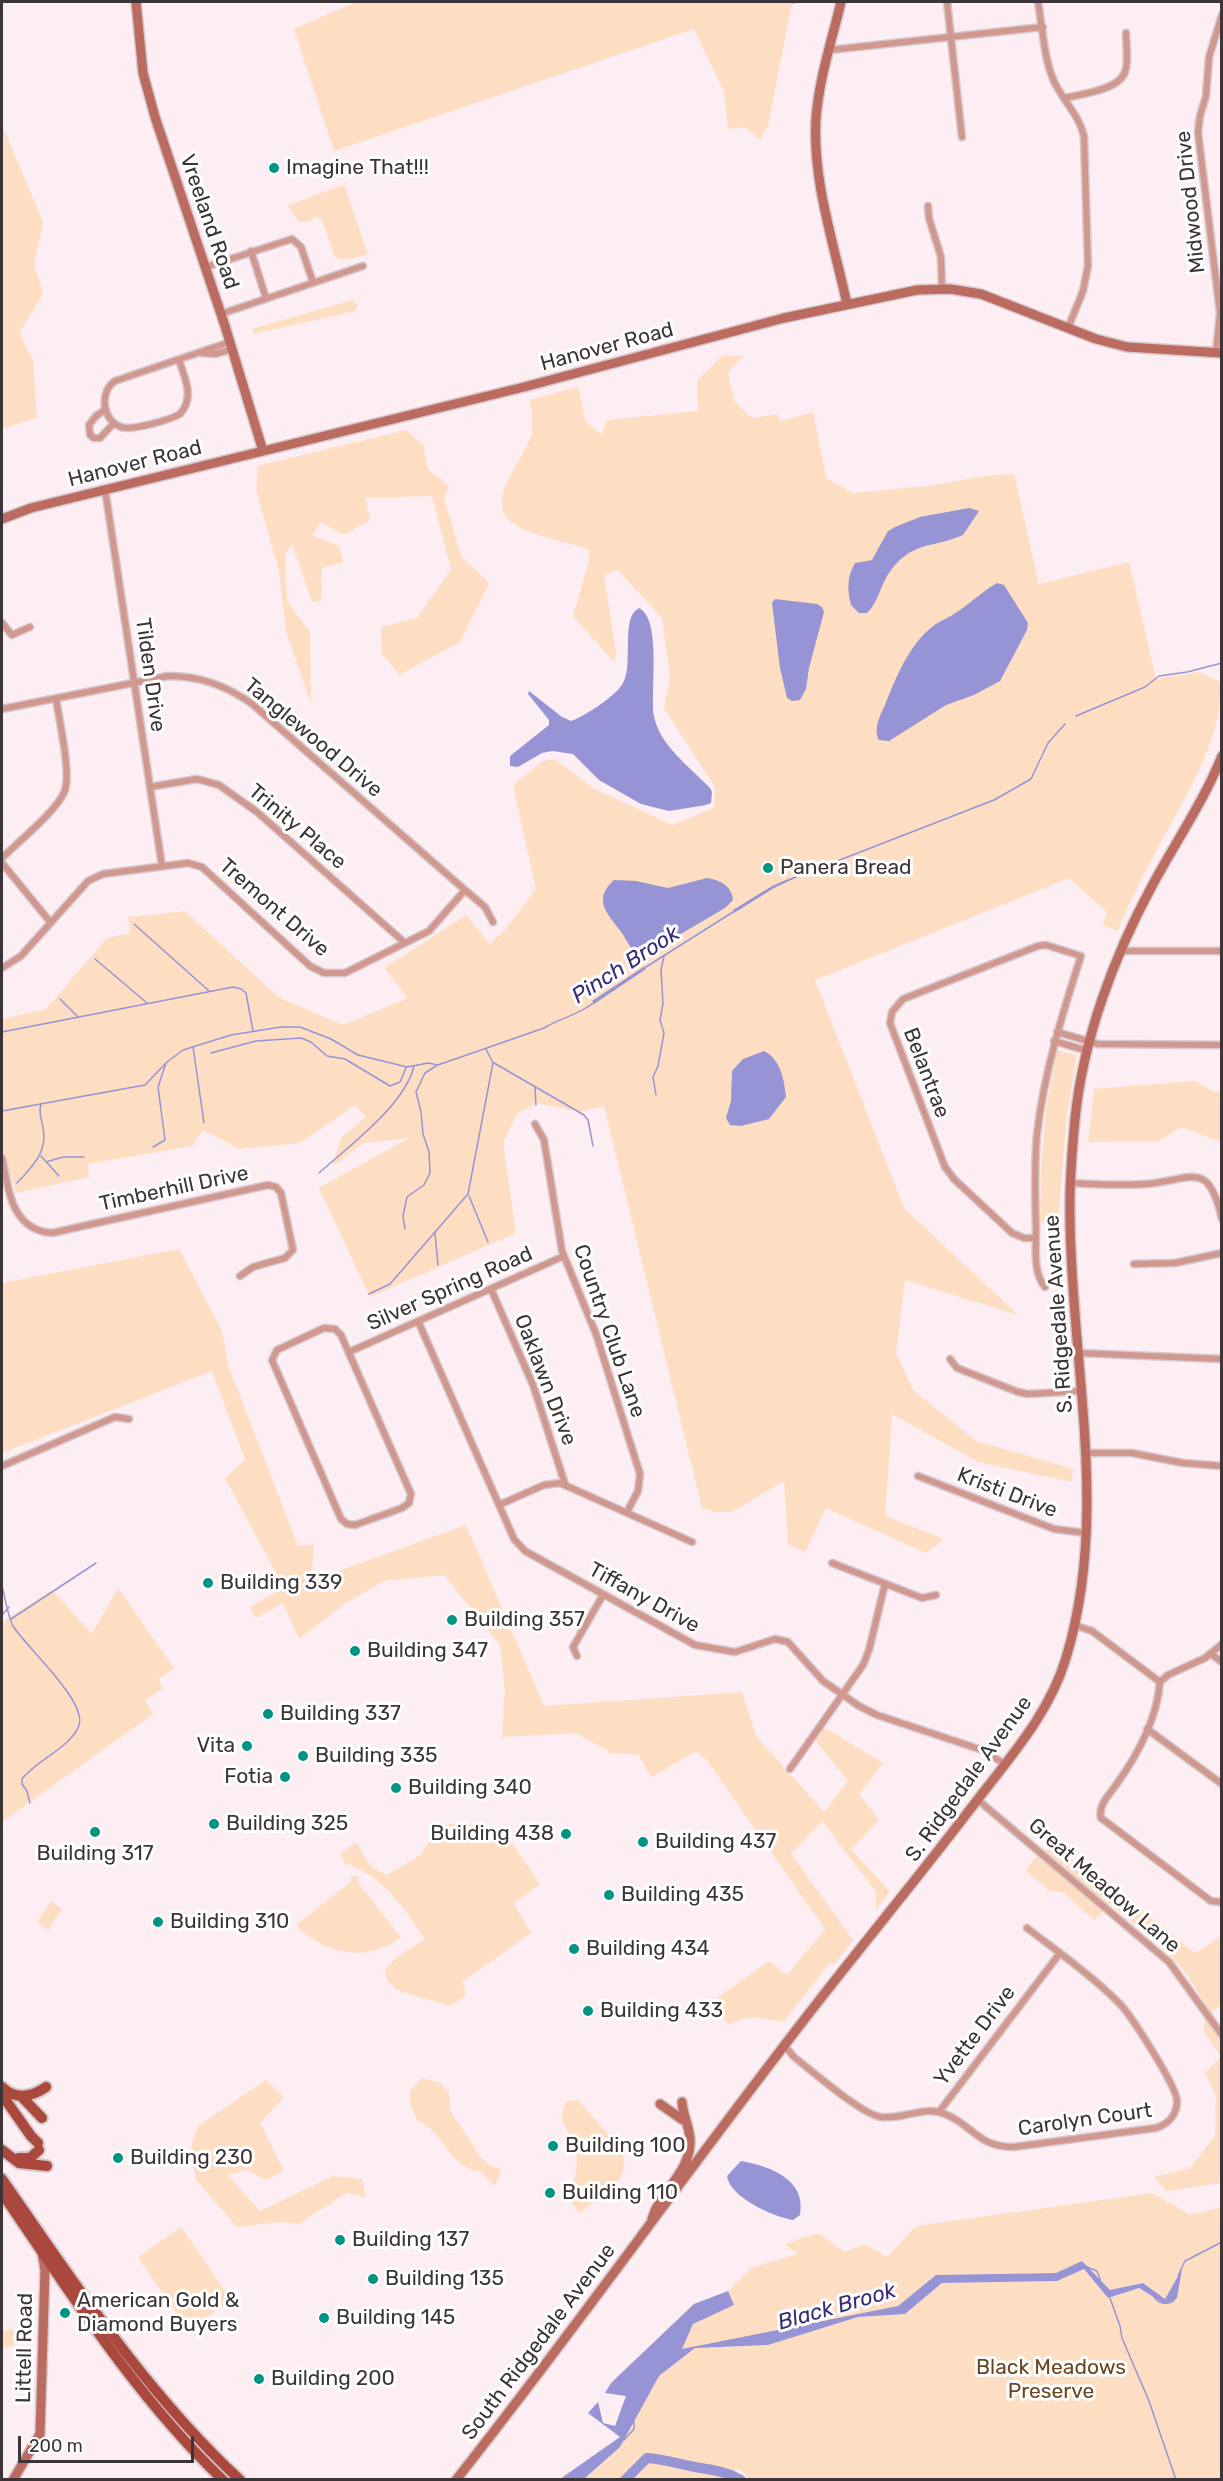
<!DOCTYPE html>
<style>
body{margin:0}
#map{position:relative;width:1223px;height:2481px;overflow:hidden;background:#fceef3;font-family:Rubik,sans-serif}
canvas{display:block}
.frame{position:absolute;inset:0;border:3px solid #3b3537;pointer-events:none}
.scale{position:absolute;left:18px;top:2436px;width:176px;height:27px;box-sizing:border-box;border:3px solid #3b3537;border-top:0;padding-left:8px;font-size:18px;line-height:21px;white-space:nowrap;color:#3b3537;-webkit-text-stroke:4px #fff;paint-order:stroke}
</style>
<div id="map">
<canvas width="1223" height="2481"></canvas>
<div class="frame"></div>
<div class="scale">200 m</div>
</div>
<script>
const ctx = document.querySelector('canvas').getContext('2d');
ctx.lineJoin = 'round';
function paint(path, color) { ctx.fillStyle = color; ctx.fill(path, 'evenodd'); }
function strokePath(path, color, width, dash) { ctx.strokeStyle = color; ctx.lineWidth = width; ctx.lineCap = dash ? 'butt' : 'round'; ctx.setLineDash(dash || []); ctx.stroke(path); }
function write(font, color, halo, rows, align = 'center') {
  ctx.font = font + ' Rubik,sans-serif'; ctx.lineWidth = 6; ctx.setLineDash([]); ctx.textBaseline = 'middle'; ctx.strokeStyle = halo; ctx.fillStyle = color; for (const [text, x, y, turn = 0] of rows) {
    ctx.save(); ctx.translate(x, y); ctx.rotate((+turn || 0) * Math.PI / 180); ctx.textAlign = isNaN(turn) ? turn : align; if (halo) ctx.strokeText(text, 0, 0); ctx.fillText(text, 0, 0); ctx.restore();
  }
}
const green = new Path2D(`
 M356,2H792L768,126L760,140L745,127L728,129L724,92L694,29L334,151L294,29Z
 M2,125L43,222L34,264L43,294L19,333L33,360L37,418L2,429Z
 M344,185L368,254L346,260L335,257L321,218L316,217L310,221L299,222L288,205Z
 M352,300L358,305L355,311L254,334L252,329Z
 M723,355L744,356L728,372L734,401L752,418L778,414L780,421L813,412L826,478L853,493L927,486L984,476L1014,474L1039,584L1129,562L1156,679L1199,672L1221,682C1221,741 1189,790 1162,840C1145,870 1131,900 1117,931L1103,925L1107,912L1069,878L815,980L904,1208L1018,1315L905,1280L896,1354L914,1391L976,1441L1073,1469L1072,1482L978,1462L892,1414L885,1516L944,1539L926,1553L826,1508L805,1552L788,1544L784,1481L732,1512H716L702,1508L604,1106L581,1112L536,1103L517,1114L503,1143L516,1233L370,1297L319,1188L409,1138L363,1143L332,1167L341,1138L366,1117L355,1105L300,1143L240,1149L203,1130L192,1146L88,1164L89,1177L16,1193L8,1167L2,1168V1019L46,1009L107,938L130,933L128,917L185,911L278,997L343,1025L408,998L384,968L466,915L490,944L506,929L536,889L513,785L542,761L555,759L593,788L672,825L714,808L715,787L664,708L670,677L662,618L618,570L604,575L616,654L614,662L573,616L589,560L588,549C567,542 541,538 521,528C475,505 526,462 532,432C534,422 531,410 530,400L578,387L586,422L602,435L607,420L698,411L697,381Z
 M406,430L423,445L428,469L449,486L444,498L461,556L489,583L460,642L399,675L382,654L381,627L417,618L451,569L432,496L365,498L370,520L344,535L321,522L312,535L339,546L343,562L322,568L321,600L312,602L292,544L285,554L287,601L310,632L311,703L286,632L279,571L256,490L258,466Z
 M1057,1050L1077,1055L1067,1114L1058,1221L1040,1222L1041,1166L1046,1110Z
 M1194,1081L1215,1092H1221V1142L1181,1127L1159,1141L1088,1142L1094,1089Z
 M179,1249L222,1331L228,1365L298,1546L314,1544L311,1581L466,1525L544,1706L742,1692L756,1736L824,1812L848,1781L813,1737L822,1726L883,1763L859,1794L879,1820L851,1849L890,1892L876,1909V1892L822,1821L791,1854L853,1940L835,1964H829L783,2022C763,2018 746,2014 729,2025L721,2015L718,1997L769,1961L787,1975L825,1929L706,1759L696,1751L651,1777L639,1755L611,1753L577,1733L502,1737L505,1690L500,1645L444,1575L383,1581L343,1605L299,1639L283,1603L256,1618L250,1607L284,1588L225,1478L245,1460L212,1371L2,1453V1283Z
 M118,1588L174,1668L158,1679L163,1688L145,1700L153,1714L2,1822V1622L52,1590L92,1634Z
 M449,1824H468L502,1829L540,1884L514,1904L531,1933L462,1982L466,1995L450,2006L397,1990L387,1980L385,1970C397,1955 410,1949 425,1939C402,1906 385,1877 345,1863L340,1854L356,1842L372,1868L387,1875L419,1856L432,1838Z
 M1056,1848L1083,1871L1090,1868L1195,1953L1221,1936V2006L1212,2011L1221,2029V2183L1166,2191L1154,2177L1190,2168L1215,2136L1216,2096L1205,2073L1221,2057L1204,2031L1206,2006L1186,1973L1170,1955L1110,1904L1094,1920L1064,1893L1048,1890L1026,1871L1040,1851Z
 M356,1876L359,1879L358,1883L401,1937C366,1963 325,1955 296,1925L351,1882V1877Z
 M51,1901L62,1909L48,1930L37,1922Z
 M422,2078L441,2083L449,2093L450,2110L479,2155L489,2165L501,2169L495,2186L480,2171C449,2170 444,2129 417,2121L410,2103V2091Z
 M266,2080L284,2097L260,2123L284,2171L266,2180L246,2170L228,2175L260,2211L333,2176L362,2179L366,2197L346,2193L299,2224L280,2222L237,2227L196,2180L191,2147L198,2126Z
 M578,2100L605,2131L616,2139L623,2152L624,2166L619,2181L580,2213L562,2191L572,2185C583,2160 573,2141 561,2118L566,2101Z
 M1152,2193L1190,2215L1221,2207V2479L752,2480L740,2470L736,2469L732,2479L584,2480L620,2447L659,2376L695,2348L768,2345L858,2317L905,2314L942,2283L1057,2281L1084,2269L1108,2298L1139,2288L1165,2304L1180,2271L1165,2299L1143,2283L1110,2290L1082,2261L1056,2273L936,2275L898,2306L681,2350L693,2324L734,2305L728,2291L751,2268L797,2254L785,2244L818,2233L844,2252L865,2244L887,2257L916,2226Z
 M181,2227L231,2300L188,2330L138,2257Z
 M11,2329L32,2340L2,2348V2331Z`);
const water = new Path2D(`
 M969,508L979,511L963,535C931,549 910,540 887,576C880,588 877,604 867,613H859L851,605C847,590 847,576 855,563L872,560L888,531L895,527L920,517Z
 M997,583L1004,585L1028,623L1027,630L1000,681L974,695L946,705L889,741L879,740C873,729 880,716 885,705C896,677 910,642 936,624C944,619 952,616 960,610C973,601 983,591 997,583Z
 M775,599L817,604L822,607L824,612L809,668L806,689L800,700L792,701L787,698L780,668L772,603Z
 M639,608C662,619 650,692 654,716C659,745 690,767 710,788L712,792L711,803L706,805L669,811L641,804L599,780L573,754L552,751L542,753L518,767L510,766V756L549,725V720L528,694L529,691L562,717L571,721C585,716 616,696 623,683C634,665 620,617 639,608Z
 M810,871L774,888L734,913L733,910L772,886Z
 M707,878C720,880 732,886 733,900L725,908L645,955C631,953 629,944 622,933C609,915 591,901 614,880L636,881L668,888Z
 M645,966L646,969L594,1004L592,1001Z
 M764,1051C781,1060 784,1079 786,1097L769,1119L741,1126L730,1125L726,1118L731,1101L732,1071L743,1059Z
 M741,2161C769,2166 807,2179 800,2215L793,2220C774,2217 729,2197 727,2176Z
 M1082,2261L1110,2290L1143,2283L1165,2299L1182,2269L1177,2298L1165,2304L1139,2288L1108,2298L1084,2269L1057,2281L942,2283L905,2314L858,2317L768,2345L695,2348L659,2376L620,2447L584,2479H560L620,2437L588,2413L598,2402L603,2423L615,2426L626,2396L605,2393L611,2383L694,2304L728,2291L734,2305L693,2324L682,2349L898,2306L936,2275L1056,2273Z`);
const stream = new Path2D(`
 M789,2L794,3
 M1076,716L1145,687L1159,676L1187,672L1222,663
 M778,884L994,800L1031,779L1048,743L1065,724
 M134,924L209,991
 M95,959L147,1003
 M646,967L733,912
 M60,999L78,1017
 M2,1032L233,987L241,989L246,993L253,1031
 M193,1047L204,1123
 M211,1053L256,1041L301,1038L311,1042L327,1056L345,1059L390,1086L400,1082L406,1068
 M494,1063L584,1115L588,1120L593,1146
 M535,1087L536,1105
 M656,1095L653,1077L658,1066L664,1033L660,1020L663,1003L661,970L664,956
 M2,1111L145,1085L167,1062L183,1050L231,1035L281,1027H300L331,1039L358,1055L407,1067L428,1063L438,1065L544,1028C562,1017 577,1016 595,1002
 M153,1147L165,1140L158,1087L166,1063
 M41,1156L59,1176
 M46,1162L63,1157H84
 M319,1173C349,1146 405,1105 414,1066
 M17,1183C32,1167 48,1152 43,1128C42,1119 38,1114 41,1104
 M469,1196L488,1242
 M405,1229L403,1216L407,1197L424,1185L430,1173L429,1152L423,1134L421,1112L416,1092L425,1073L436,1066
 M435,1233L438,1265
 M369,1294L390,1284L468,1194L493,1063L486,1049
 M2,1586C5,1597 8,1617 13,1626C26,1647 87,1701 79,1725C72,1747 36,1760 22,1779V1784L27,1791L30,1803
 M2,1615L9,1607
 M11,1619L96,1563
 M1087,2267L1097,2271L1101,2282
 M1178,2276L1185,2261L1222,2242
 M1154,2297C1159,2304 1169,2306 1175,2299
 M1110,2298L1120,2326L1122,2338L1149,2401L1176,2480
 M624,2440L634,2429V2422`);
const river = new Path2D(`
 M625,2480L647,2458C664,2459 678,2464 695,2467C711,2470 726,2471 741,2480`);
const street = new Path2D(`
 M947,2L962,137
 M1038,2C1042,25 1044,58 1053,79C1061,99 1079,114 1084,136L1088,266L1083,291L1068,328
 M830,50L1043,27
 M1065,98C1081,94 1119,90 1125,72C1129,61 1126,45 1126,33
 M928,206L929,218L941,257L942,289
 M251,251L266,298
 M206,267L292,239L301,247L313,282
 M221,314L363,266
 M1216,352L1220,313L1198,132L1200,116L1206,96L1209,57L1222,15
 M202,353L215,354L233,349
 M179,360C185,379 195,397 180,414C170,420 131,431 121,427C102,420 99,392 115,381L230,342
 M106,409L96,416L89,425L90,435L94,438H100L114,423
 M105,489L162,866
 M2,623L12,635L30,627
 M2,709L168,676C200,676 224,685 251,703L465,890L485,907L493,922
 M150,787L197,779L219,785L257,812L405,943
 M2,858C17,843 59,809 65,790C71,771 59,720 56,698
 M2,863L51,923
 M1121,951H1222
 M2,968L21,956L88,881L103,874L188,863L202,867L310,966L324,973H345L429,931L465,890
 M1057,1032L1098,1044L1222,1045
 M1054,1041L1088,1051
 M535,1124L544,1140L562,1251L596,1334L640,1474L638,1491L627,1512
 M2,1158C9,1190 11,1230 52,1233L268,1185L276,1187L281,1193L293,1250L285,1258L253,1267L240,1276
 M1070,1183C1095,1184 1121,1186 1146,1184C1190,1181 1208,1157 1222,1219
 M1036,1238H1024L1012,1233L954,1179L945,1167L890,1023L892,1012L903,999L1038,946L1046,945L1081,956C1062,1015 1044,1073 1037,1134C1034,1166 1035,1198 1036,1230C1036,1249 1033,1273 1045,1287
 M1134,1264L1175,1263L1222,1253
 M491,1289L533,1385L565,1484
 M418,1321L514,1539L525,1551L695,1645L735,1652L775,1639L788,1642L823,1681L859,1706L877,1715L982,1750L1005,1764
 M324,1328L335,1329L341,1335L411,1494L409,1503L402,1508L355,1525L347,1524L341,1519L272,1360L277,1350Z
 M349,1352L564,1256
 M1078,1353L1222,1359
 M950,1359L957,1368L1018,1392L1028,1394L1081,1391
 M1085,1453H1132L1183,1463L1222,1466
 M2,1466L115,1417L129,1419
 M918,1476L1054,1529L1086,1533
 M499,1505L544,1485L560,1483L692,1542
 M832,1563L922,1598L936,1595
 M1074,1625L1092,1631L1160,1682C1157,1719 1137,1756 1116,1785C1109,1795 1098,1805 1101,1818L1211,1901L1222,1902
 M1211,1654L1222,1662
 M577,1656L573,1647L603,1595
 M1160,1682L1168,1675L1205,1658L1222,1644
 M1147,1729L1222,1784
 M790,1769L863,1665L869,1650L885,1584
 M978,1800L1169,1962L1222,2035
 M785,2046L794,2057C812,2071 861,2114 881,2117C903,2120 924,2105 945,2114C973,2125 977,2147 1014,2147L1156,2128C1168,2124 1177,2115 1177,2101C1177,2087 1131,2015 1119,2003C1091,1975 1058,1952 1027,1928
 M939,2112L1060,1953`);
const secondary = new Path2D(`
 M136,2L143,73L155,117L225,326L263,451
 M841,2C832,40 819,79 816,118C812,180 834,244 847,304
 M2,519L31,508L524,387L784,318L917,290L950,289L981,294L1096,339L1127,347L1222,353
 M660,2104L683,2120
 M652,2219C660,2191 689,2174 690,2143C691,2129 683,2117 682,2102
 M13,2480L40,2434L45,2270L42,2253
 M456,2480C583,2320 699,2153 825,1993C876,1928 928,1865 978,1799C1012,1755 1050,1712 1066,1658C1110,1514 1071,1363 1070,1217C1069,1184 1072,1151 1075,1119C1083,1039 1114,956 1152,886C1175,843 1204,801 1222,756`);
const primary = new Path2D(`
 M2,2087C15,2100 32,2097 46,2087
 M2,2095L31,2136L38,2143
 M21,2096L42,2118
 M2,2150L19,2163L47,2166
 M19,2158H30L39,2150
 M2,2179C75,2284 146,2393 240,2480
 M2,2193C70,2292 135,2396 223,2480`);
const markers = [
 [274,168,6,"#019482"],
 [768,868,6,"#019482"],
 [208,1583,6,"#019482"],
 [452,1620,6,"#019482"],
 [355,1651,6,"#019482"],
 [268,1714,6,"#019482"],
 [247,1746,6,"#019482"],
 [303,1756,6,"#019482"],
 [285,1777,6,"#019482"],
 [396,1788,6,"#019482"],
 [214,1824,6,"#019482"],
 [95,1832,6,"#019482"],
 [566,1834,6,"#019482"],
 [643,1842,6,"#019482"],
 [609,1895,6,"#019482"],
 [158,1922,6,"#019482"],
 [574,1949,6,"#019482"],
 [588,2011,6,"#019482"],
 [553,2146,6,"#019482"],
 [118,2158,6,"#019482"],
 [550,2193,6,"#019482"],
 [340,2240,6,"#019482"],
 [373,2279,6,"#019482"],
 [65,2313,6,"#019482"],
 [324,2318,6,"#019482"],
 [259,2379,6,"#019482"]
];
const poiNames = [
 ["Imagine That!!!",286,168],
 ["Panera Bread",780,868],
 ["Building 339",220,1583],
 ["Building 357",464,1620],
 ["Building 347",367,1651],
 ["Building 337",280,1714],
 ["Vita",235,1746,"right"],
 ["Building 335",315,1756],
 ["Fotia",273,1777,"right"],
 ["Building 340",408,1788],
 ["Building 325",226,1824],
 ["Building 438",554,1834,"right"],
 ["Building 437",655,1842],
 ["Building 317",95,1854,"center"],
 ["Building 435",621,1895],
 ["Building 310",170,1922],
 ["Building 434",586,1949],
 ["Building 433",600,2011],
 ["Building 100",565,2146],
 ["Building 230",130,2158],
 ["Building 110",562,2193],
 ["Building 137",352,2240],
 ["Building 135",385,2279],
 ["American Gold &",77,2301],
 ["Diamond Buyers",77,2325],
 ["Building 145",336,2318],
 ["Building 200",271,2379]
];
const streetNames = [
 ["Midwood Drive",1191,202,-96],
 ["Vreeland Road",209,222,71],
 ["Hanover Road",607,347,-15],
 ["Hanover Road",135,464,-14],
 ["Tilden Drive",150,675,82],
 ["Tanglewood Drive",313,738,40],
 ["Trinity Place",297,827,40],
 ["Tremont Drive",274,908,41],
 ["Belantrae",926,1073,69],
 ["Timberhill Drive",174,1189,-12],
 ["Silver Spring Road",450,1289,-24],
 ["S. Ridgedale Avenue",1059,1314,-94],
 ["Country Club Lane",609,1331,71],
 ["Oaklawn Drive",545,1380,69],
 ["Kristi Drive",1007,1493,21],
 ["Tiffany Drive",644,1598,29],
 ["S. Ridgedale Avenue",969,1779,-54],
 ["Great Meadow Lane",1104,1886,41],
 ["Yvette Drive",975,2036,-53],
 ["Carolyn Court",1085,2120,-8],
 ["South Ridgedale Avenue",539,2342,-53],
 ["Littell Road",25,2348,-89]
];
const parkNames = [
 ["Black Meadows",1051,2368],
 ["Preserve",1051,2392]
];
const waterNames = [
 ["Pinch Brook",626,965,-33],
 ["Black Brook",837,2307,-16]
];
paint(green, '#fedec2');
paint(water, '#9694d5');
strokePath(stream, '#9694d5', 1.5);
strokePath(river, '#9694d5', 10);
strokePath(street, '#d5c9cd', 9);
strokePath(secondary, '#d5c9cd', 12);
strokePath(primary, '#d5c9cd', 14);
strokePath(street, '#d19890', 6);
strokePath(secondary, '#bb6b60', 9);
strokePath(primary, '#aa483d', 10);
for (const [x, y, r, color] of markers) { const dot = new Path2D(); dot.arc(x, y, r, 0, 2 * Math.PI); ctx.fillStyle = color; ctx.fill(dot); strokePath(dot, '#fff', 2); }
write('21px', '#3b3537', '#fff', poiNames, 'left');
write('21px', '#3b3537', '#fff', streetNames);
write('21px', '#6b451f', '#fff', parkNames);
write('italic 22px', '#372c78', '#fff', waterNames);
</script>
